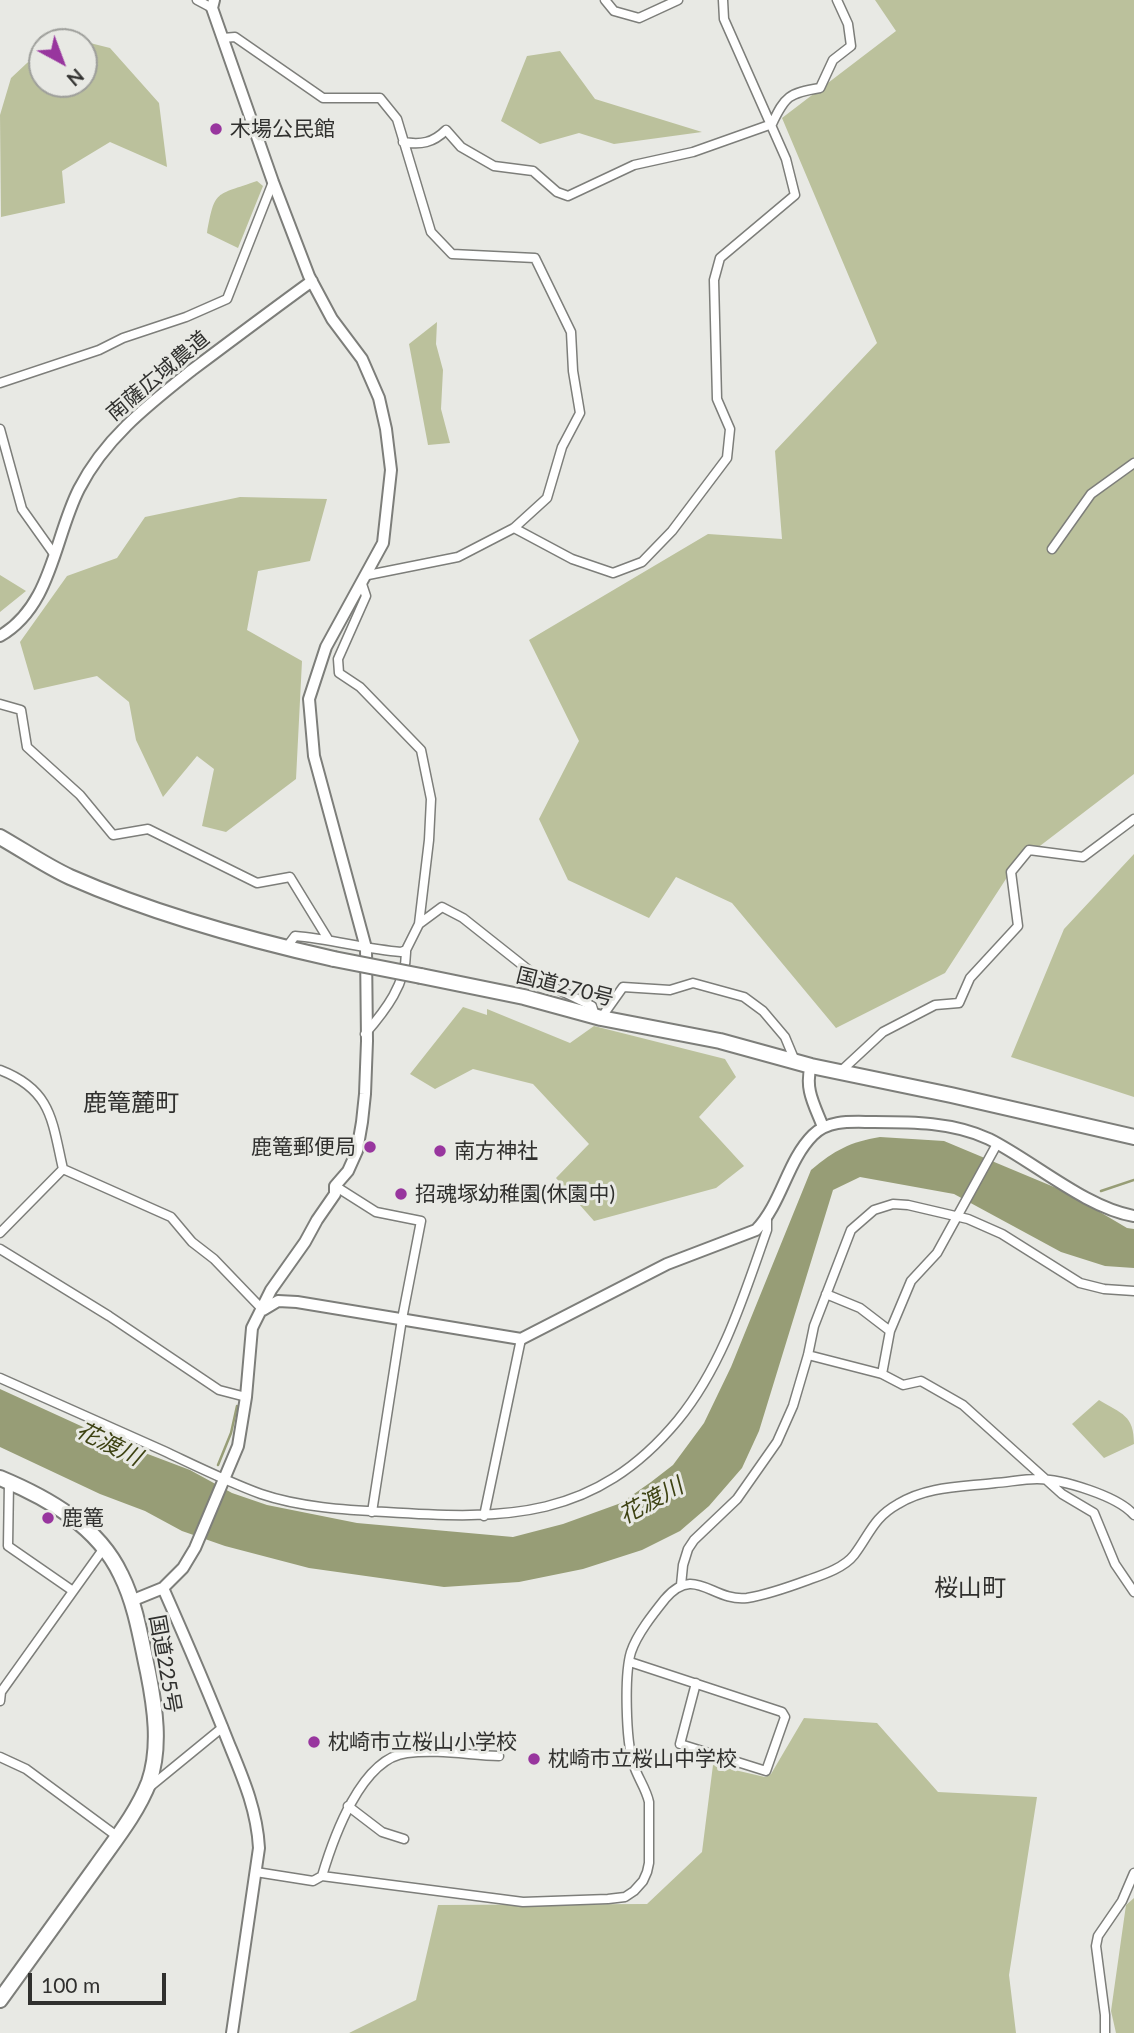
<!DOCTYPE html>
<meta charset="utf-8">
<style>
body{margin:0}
#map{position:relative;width:1134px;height:2033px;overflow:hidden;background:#e8e9e4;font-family:Lato,sans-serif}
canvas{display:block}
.north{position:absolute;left:28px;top:28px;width:70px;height:70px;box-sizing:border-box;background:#e8e9e4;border:2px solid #9e9f9b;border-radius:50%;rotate:139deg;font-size:19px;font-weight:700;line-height:28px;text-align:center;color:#30302e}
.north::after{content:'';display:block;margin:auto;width:24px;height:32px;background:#98369e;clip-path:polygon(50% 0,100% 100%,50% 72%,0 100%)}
.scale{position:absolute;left:28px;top:1973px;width:138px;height:32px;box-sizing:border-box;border:4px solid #30302e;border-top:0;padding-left:9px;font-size:21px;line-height:24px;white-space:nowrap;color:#30302e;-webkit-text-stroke:5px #e8e9e4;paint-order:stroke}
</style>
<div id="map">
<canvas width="1134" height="2033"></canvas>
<div class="north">N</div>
<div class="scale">100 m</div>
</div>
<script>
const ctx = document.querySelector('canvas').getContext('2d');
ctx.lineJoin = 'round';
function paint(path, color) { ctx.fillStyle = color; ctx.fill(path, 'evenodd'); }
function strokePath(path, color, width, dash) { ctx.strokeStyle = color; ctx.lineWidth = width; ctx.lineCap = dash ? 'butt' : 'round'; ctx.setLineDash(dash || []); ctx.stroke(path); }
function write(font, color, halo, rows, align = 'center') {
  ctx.font = font + ' Lato,"Noto Sans JP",sans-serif'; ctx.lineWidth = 6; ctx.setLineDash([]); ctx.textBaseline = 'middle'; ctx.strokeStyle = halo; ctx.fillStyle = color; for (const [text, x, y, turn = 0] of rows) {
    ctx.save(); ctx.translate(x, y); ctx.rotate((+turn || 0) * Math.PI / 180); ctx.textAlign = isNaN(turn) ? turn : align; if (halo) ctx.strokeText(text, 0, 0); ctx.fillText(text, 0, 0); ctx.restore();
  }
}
const green = new Path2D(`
 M875,0H1134V774L1015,865L945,973L836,1028L732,903L676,877L649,918L568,880L539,819L579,741L529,640L708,534L782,539L775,451L877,343L782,118L896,31Z
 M58,35L110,48L159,103L167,167L110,142L62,171L65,203L1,217L0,115L11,78L42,49V84H84V42H50Z
 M560,51L595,99L702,132L614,144L579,133L540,144L501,121L527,56Z
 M257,181L263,186L238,248L207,233C215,189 215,196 257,181Z
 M437,322L436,344L443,370L441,409L450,443L428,445L409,344Z
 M240,497L327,499L310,561L258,571L247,630L302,661L296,779L226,832L202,826L214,769L197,756L163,797L136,740L129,702L97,676L34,690L20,642L67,576L117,558L145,517Z
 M0,575L26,591L0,612Z
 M1134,854V1097L1011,1057L1064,929Z
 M463,1007L487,1015V1009L570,1043L594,1026L725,1059L736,1077L699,1117L744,1166L716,1188L594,1221L556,1178L589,1144L533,1084L473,1069L435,1089L410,1074Z
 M1099,1400C1122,1414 1134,1415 1134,1444L1104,1458L1072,1424Z
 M804,1718L877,1723L938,1792L1037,1797L1009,1975L1016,2033H349L416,2000L438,1905L647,1904L702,1852L713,1765L765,1777L771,1774Z
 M1134,1898V2033H1116L1111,2011L1126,1905Z`);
const water = new Path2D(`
 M880,1137L944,1141L1066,1192L1127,1228L1134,1229V1268L1105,1266L1061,1252L954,1194L860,1177L833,1190L759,1431L742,1468L709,1506L680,1531L642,1550L583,1569L519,1582L444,1587L309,1568L225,1546L182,1531L145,1511L100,1494L0,1447V1389L116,1442L190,1470L232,1493L267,1505L357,1523L513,1537L563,1524L621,1503L651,1482L673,1465L704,1423L731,1367L811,1170C835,1150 850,1142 880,1137Z`);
const stream = new Path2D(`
 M1101,1191L1134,1180
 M218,1465L231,1433L237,1406`);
const street = new Path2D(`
 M197,0L212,8
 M605,0L614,11L639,18L678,0
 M223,38L235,37L323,98H380L397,119L431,232L452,254L535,258L571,332L573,371L580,413L562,447L547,498L514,528L458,557L368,575
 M403,142C421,145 433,143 446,130L461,147L494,166L533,171L557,192L568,196L634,165L693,152L772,124C785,96 789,93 820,88L833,60L851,46L848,24L837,0
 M0,383L99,350L123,338L186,317L227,299L273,182
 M0,429L22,509L54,554
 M514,528L572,559L613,573L642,562L672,531L727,458L730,429L717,399L714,280L720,258L795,195L786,159L724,19L723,0
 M1052,549L1091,494L1134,463
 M0,704L21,710L27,747L80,795L113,835L148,829L257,883L290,877L328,939
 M419,924L442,907L463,918L545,983L592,1006L595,1016
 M286,948L295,936C331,939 365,949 401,952L406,950L419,924L429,840L431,799L421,750L360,687L339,673L338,659L366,596L362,584
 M601,1018L623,987L670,990L693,983L744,997L763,1011L785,1037L795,1061
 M365,1034C385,1011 407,983 406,950
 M0,1070C52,1090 52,1121 63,1169L171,1217L192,1242L214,1259L263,1310
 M841,1071L883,1032L935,1005L959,1003L970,978L1018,926L1011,872L1029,850L1083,857L1134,819
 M335,1186L376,1212L421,1221L402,1319L372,1512
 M0,1233L63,1169
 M0,1249L109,1316L219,1390L246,1397
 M826,1294L860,1308L890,1331
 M808,1355L882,1374L903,1385L921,1381L963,1405L1062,1494L1094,1513L1115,1564L1134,1592
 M882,1374L890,1331L911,1281L937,1253L997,1144
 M0,1378C55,1402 109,1427 164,1451C196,1466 228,1482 261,1494C299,1507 345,1510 386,1512C506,1520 595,1520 678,1420C723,1365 744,1295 767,1230V1219
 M9,1482L8,1546L73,1591
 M484,1516L521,1339
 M681,1585L683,1565L688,1549L694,1540L737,1499L777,1442L793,1406L808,1355L814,1326L851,1230L874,1210L893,1204L908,1205L968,1219L1002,1234L1080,1283L1104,1289L1134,1291
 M630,1662L782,1712L785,1717L766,1771L680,1744L696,1683
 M0,1701L1,1692L104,1548
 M0,1757L26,1769L118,1837
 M146,1790L223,1727
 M348,1806L382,1832L404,1839
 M256,1872L313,1881L322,1876L523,1902L608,1899L625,1897L634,1891L643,1881L647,1872L649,1863V1802C646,1788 637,1777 633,1763C626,1740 624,1675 631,1652C637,1634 653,1614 665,1599C695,1564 712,1602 747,1598C766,1595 789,1587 808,1580C822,1575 844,1568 854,1555C870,1534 873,1518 898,1504C927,1486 962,1487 995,1483C1009,1482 1023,1479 1037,1479C1062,1479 1118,1496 1134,1515
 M322,1876C333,1839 361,1758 407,1753C437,1749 469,1755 499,1756
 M1105,2033V2015L1096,1946L1098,1936L1122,1901L1134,1873`);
const secondary = new Path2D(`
 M0,636C52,606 54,538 79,489C105,438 148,405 192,370C232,340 272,310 312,281
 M811,1066C804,1089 815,1106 823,1127
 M263,1310L278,1301L297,1302L521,1339L667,1264L756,1230C782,1203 787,1161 813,1135C829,1119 853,1122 874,1122C912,1122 953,1122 989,1139C1033,1161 1086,1208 1134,1216
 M163,1588C186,1640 208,1691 229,1744C243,1778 257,1810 259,1848L232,2033
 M131,1601L163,1588L183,1568L195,1548L238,1446L246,1397L252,1328L271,1290L305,1242L317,1220L335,1194V1186L348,1171L357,1151L362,1122L365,1094L367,1041L366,948L314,756L309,699L326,647L383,543L391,470L386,429L379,398L362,359L332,319L309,276L273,182L212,8L214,0`);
const highway = new Path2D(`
 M0,837C23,850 46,866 70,877C154,914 245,939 334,959
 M421,976L524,997L601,1018L720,1041L811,1066L951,1095L1134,1137
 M0,1478C48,1498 98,1526 121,1575C136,1605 141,1640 148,1672C155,1707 161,1747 149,1782C137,1813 115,1840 96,1867C64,1912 32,1956 0,2000`);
const highwayBridge = new Path2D(`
 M334,959L421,976`);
const markers = [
 [216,129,7,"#98369e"],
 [370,1147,7,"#98369e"],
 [440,1151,7,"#98369e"],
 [401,1194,7,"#98369e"],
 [48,1518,7,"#98369e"],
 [314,1742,7,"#98369e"],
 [534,1759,7,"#98369e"]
];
const poiNames = [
 ["木場公民館",230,129],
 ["鹿篭郵便局",356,1147,"right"],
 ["南方神社",454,1151],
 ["招魂塚幼稚園(休園中)",415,1194],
 ["鹿篭",62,1518],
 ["枕崎市立桜山小学校",328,1742],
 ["枕崎市立桜山中学校",548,1759]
];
const streetNames = [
 ["南薩広域農道",158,376,-40],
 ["国道270号",565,987,14],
 ["国道225号",165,1664,80]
];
const waterNames = [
 ["花渡川",109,1444,26],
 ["花渡川",651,1501,-29]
];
const quarterNames = [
 ["鹿篭麓町",131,1103],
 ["桜山町",970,1588]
];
paint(green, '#bbc19c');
paint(water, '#979d76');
strokePath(stream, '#979d76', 2.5);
strokePath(street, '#7d7e7a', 11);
strokePath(secondary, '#7d7e7a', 14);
strokePath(highway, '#7d7e7a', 18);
strokePath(street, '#fff', 8);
strokePath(secondary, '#fff', 10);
strokePath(highway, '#fff', 14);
strokePath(highwayBridge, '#7d7e7a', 18, []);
strokePath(highwayBridge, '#fff', 14);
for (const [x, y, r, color] of markers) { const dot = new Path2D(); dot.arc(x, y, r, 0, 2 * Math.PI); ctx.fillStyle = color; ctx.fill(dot); strokePath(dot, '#e8e9e4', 2.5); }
write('21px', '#30302e', '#e8e9e4', poiNames, 'left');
write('21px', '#30302e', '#e8e9e4', streetNames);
write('italic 23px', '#3d4212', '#e8e9e4', waterNames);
write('24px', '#30302e', '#e8e9e4', quarterNames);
</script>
